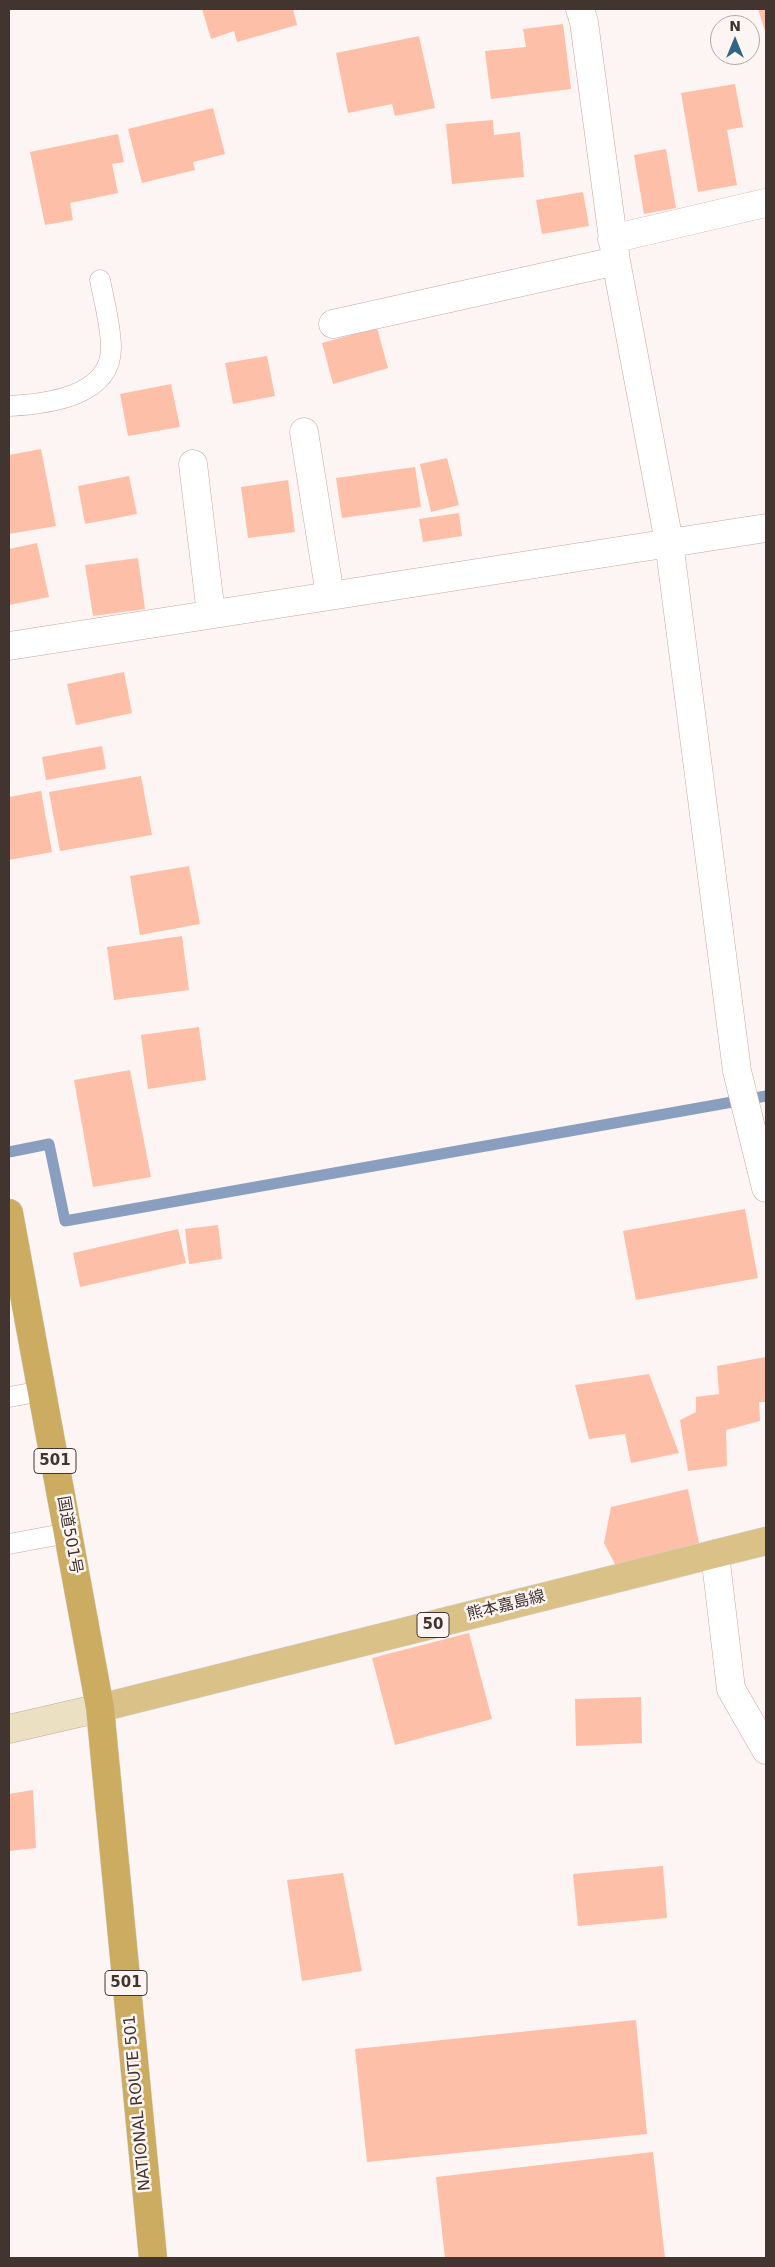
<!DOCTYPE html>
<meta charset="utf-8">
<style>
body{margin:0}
#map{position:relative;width:775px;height:2267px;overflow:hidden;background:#fdf5f3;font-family:"DejaVu Sans",sans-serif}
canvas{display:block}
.frame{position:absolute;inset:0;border:10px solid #423530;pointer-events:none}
.north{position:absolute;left:710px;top:15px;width:50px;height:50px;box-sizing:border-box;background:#fdf5f3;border:1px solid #b2a8a5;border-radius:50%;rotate:0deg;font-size:14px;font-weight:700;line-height:20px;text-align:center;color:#423530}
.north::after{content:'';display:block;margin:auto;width:18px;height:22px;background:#326783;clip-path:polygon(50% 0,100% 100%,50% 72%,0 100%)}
</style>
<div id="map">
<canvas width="775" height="2267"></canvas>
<div class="frame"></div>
<div class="north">N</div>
</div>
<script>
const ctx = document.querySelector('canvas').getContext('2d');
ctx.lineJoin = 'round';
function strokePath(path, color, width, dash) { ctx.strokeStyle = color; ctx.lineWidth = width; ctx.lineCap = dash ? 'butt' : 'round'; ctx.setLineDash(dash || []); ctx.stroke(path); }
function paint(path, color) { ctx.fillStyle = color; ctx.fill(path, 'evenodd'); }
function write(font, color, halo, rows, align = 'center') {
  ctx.font = font + ' "DejaVu Sans","Noto Sans JP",sans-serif'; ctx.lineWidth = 5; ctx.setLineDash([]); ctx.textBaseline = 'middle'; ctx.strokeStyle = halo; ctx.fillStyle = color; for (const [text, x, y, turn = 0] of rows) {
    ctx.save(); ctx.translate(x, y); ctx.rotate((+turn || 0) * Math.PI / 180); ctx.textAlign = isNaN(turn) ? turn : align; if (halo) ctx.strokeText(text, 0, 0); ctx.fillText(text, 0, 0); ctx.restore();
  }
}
const stream = new Path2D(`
 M9,1152L49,1144L65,1221L766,1096`);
const building = new Path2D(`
 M202,9H293L297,25L237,42L234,31L211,39Z
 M758,9H766V34Z
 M563,24L571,89L491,99L485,51L526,47L523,29Z
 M419,36L435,108L395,116L392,104L348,113L336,53Z
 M735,84L743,127L727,130L737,185L698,192L681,93Z
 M213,108L225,154L193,162L195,170L142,183L128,129Z
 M493,120L494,135L520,132L524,177L452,184L446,124Z
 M118,134L124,162L112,164L118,193L70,203L73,220L45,225L30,152Z
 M666,149L676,208L644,214L634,155Z
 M583,192L589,226L542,234L536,200Z
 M377,328L388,368L333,384L322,343Z
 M267,356L275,396L233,404L225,363Z
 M171,384L180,427L128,436L120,394Z
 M41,449L56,526L9,534V455Z
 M447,458L459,505L431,512L420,464Z
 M415,467L421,507L342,518L336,478Z
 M129,476L137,514L85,524L78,486Z
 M288,480L295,532L248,538L241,487Z
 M459,513L462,536L423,542L419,519Z
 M37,543L49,597L9,605V549Z
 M138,558L145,609L93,616L85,565Z
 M124,672L132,713L76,725L67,684Z
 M102,746L106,769L46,780L42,757Z
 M141,776L152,835L60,851L49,792Z
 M41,791L52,852L9,860V797Z
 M189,866L200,924L140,935L130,876Z
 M182,936L189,990L114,1000L107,947Z
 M199,1027L206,1080L148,1089L141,1035Z
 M130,1070L151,1177L93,1187L74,1080Z
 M745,1209L758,1278L636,1300L623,1231Z
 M218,1225L222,1259L189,1264L185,1229Z
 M178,1229L186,1263L80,1287L73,1253Z
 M766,1357V1402H759L760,1421L726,1430L727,1466L688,1471L680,1420L696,1412V1397L719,1394L717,1366Z
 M649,1374L679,1453L631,1463L625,1434L589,1439L575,1385Z
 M688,1489L699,1543L616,1566L604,1543L611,1507Z
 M469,1633L492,1719L395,1745L372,1658Z
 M641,1697L642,1743L576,1746L575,1699Z
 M33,1790L36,1848L9,1851V1794Z
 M663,1866L667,1918L578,1926L573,1874Z
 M343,1873L362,1971L302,1981L287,1880Z
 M636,2020L647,2134L367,2162L355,2049Z
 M653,2152L665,2258H445L436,2177Z`);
const service = new Path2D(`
 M9,406C46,404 111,397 111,348C111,326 104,301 100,280
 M9,1397L42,1391
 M9,1544L68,1533`);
const minor = new Path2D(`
 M580,9L584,22L616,261L669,542L737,1071L766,1188
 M612,239L765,203
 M333,324L616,261
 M304,432L330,595
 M193,464L211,614
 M9,646L766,528
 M715,1554L731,1689L766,1750`);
const secondary = new Path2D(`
 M9,1729L100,1708`);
const primary = new Path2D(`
 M100,1708L766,1541`);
const trunk = new Path2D(`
 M9,1213L100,1708L153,2258`);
const shields = [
 [55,1461,42],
 [433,1625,32],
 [126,1983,42]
];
const shieldNames = [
 ["501",55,1461],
 ["50",433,1625],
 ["501",126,1983]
];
const streetNames = [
 ["国道501号",69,1535,80],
 ["熊本嘉島線",506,1606,-14],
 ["NATIONAL ROUTE 501",138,2103,-95]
];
strokePath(stream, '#8a9ec0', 11);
paint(building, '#fdbfa7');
strokePath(service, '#c8a79b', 21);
strokePath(minor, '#c8a79b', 29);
strokePath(secondary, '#c8a79b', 29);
strokePath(primary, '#d5d3d1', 29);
strokePath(trunk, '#d5d3d1', 29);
strokePath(service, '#fff', 20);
strokePath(minor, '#fff', 28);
strokePath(secondary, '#ece0c3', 28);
strokePath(primary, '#d9c188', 28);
strokePath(trunk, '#ccac60', 28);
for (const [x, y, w] of shields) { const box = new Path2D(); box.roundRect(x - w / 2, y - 12.5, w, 25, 4); ctx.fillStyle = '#fdf5f3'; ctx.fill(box); strokePath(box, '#423530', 1); }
write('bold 15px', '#423530', null, shieldNames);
write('16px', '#423530', '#fdf5f3', streetNames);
</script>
